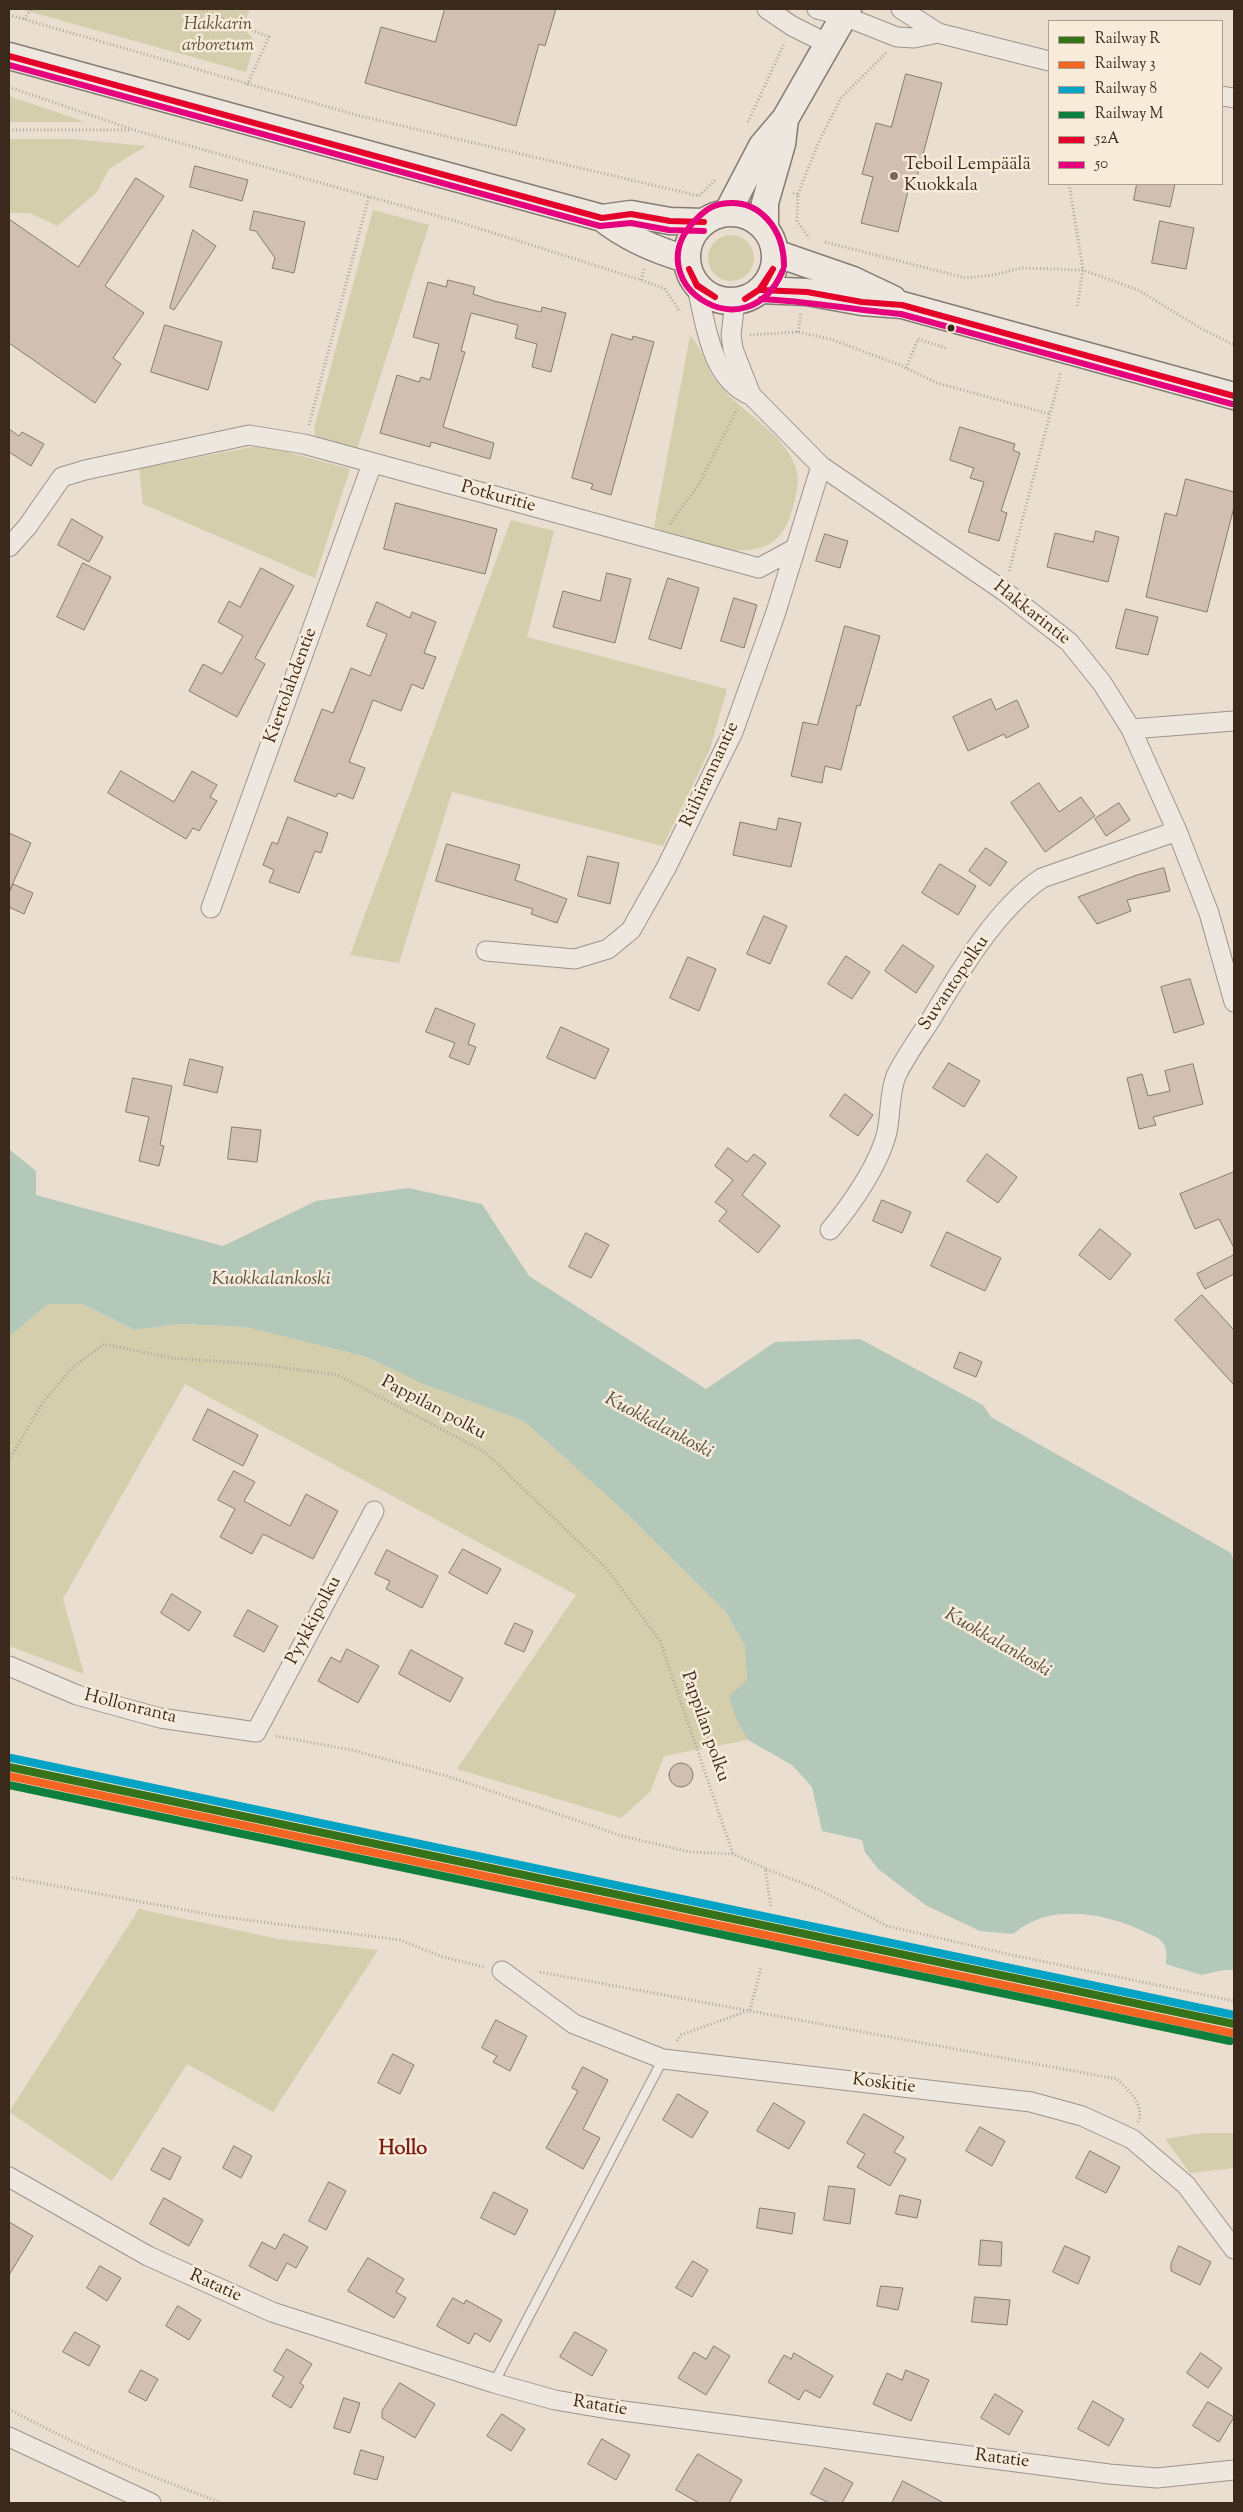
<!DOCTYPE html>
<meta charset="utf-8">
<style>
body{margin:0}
#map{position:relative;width:1243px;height:2512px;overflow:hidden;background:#e9decf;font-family:"Sorts Mill Goudy",serif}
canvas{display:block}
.frame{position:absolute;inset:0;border:10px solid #3b2a1b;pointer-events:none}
.legend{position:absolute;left:1048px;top:20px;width:175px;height:165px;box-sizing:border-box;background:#f8ebd9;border:1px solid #ac9e8d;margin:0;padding:6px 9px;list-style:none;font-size:15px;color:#3b2a1b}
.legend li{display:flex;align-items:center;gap:10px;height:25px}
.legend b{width:25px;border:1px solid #ac9e8d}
</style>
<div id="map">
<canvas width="1243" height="2512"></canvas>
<div class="frame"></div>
<ul class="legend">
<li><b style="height:6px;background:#357219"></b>Railway R</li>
<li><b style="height:6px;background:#f26522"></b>Railway 3</li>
<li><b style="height:6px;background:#03a3c5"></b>Railway 8</li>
<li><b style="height:6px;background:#0e7f3c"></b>Railway M</li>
<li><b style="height:6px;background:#e4002b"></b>52A</li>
<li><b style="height:6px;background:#e5007d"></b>50</li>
</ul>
</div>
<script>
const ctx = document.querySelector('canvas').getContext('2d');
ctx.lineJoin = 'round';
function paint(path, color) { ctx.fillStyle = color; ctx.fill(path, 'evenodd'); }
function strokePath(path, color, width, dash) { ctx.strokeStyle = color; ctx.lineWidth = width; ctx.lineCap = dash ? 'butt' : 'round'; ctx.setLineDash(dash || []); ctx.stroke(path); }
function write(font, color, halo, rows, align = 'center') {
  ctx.font = font + ' "Sorts Mill Goudy",serif'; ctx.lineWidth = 5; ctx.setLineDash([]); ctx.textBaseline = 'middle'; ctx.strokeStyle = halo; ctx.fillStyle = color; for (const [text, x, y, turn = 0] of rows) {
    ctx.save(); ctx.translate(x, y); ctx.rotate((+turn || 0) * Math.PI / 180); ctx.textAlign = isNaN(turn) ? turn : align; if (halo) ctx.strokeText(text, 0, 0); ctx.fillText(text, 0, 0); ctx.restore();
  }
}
const green = new Path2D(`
 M20,9H250L243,26L255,42L246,72Z
 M9,96L85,122H9Z
 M9,139H72L146,146L109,169L97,192L57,226L30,213H9Z
 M373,210L429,225L357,449L315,437L314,429Z
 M708 258a23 23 0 1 1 46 0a23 23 0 1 1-46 0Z
 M690,336C700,344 706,368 716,381C738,411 786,433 796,469C800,482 796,496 792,510C779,560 737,554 697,542C683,538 668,534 654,527Z
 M261,445L350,469L315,578L143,504L139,469Z
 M511,520L554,531L527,637L727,689L710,749L663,846L452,792L399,963L350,955Z
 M48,1304H82L134,1330L179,1324L245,1327L367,1357L423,1384L524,1421L626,1513L726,1612L745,1646L747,1680L736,1719L748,1740L664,1756L650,1792L621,1818L457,1769L576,1595L185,1384L63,1599L84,1674L9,1646V1337Z
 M139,1909L278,1939L378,1950L273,2112L187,2064L112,2181L9,2112Z
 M1202,2133H1234V2168L1190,2173L1165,2139Z`);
const water = new Path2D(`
 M9,1149L36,1171V1195L223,1246L316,1201L408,1188L482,1204L529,1276L706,1389L775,1342L860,1339L983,1405L991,1417L1231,1553L1234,1562V1970H1224L1201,1975L1166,1964C1166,1960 1167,1953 1166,1949C1162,1937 1153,1936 1143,1931C1104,1912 1047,1903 1013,1934L980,1931L927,1906L878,1869L865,1852L862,1840L822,1831L812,1787L792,1765L748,1740L736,1719L729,1696L747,1680L745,1646L726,1612L626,1513L524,1421L423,1384L367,1357L245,1327L179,1324L134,1330L82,1304H48L9,1337Z`);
const building = new Path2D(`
 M445,9H556L545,46L539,44L516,126L365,83L381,27L435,42Z
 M906,74L942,83L914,188L909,187L898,232L861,223L873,177L862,174L876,123L891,127Z
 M195,166L248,180L242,201L190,187Z
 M136,178L164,196L105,286L144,313L113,358L121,364L95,403L9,343V219L78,267Z
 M1137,184H1175L1170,207L1134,200Z
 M254,211L305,222L294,273L272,268L275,258L256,231L250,230Z
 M1160,221L1194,228L1186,269L1152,263Z
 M193,230L216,246L174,310L170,308Z
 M448,280L475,287L473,294L494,301L541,312L542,307L566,313L551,372L532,367L537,344L515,338L518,325L471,313L461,351L465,352L443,427L494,443L490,459L431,442L430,447L380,433L397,375L419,382L421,377L430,380L439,344L413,337L428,282L446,287Z
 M165,325L222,342L208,390L151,372Z
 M612,334L632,340L633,336L654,342L611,495L591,489L593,484L572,478Z
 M960,427L1015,444L1013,450L1020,453L1001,511L1007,513L999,541L968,532L984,482L970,478L974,468L950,460Z
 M9,429L19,436L22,432L44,444L31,466L9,452Z
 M1186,479L1234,492V507L1207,612L1146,597L1165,513L1176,516Z
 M396,503L497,529L485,574L384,549Z
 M72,519L103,537L89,562L58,545Z
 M1096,531L1119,537L1108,582L1047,567L1055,533L1093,542Z
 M825,534L848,541L840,568L816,561Z
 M83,563L111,577L84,630L57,617Z
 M261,568L294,586L255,658L265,664L237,717L189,691L203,664L222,674L243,636L218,622L229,601L240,607Z
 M607,573L631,579L615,643L553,627L563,591L600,601Z
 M668,578L699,588L681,649L649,639Z
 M734,598L757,605L744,648L721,641Z
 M377,602L410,618L412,612L436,622L424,653L436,657L423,689L412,684L401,711L373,700L349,762L365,768L353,799L338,793L336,797L294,781L322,709L333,713L351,668L370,676L387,634L367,626Z
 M1126,609L1158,617L1148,655L1116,648Z
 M845,626L880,636L860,706L857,705L841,770L825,766L822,783L791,776L803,722L817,725Z
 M991,699L996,710L1017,700L1029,727L1006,738L1004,734L968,751L953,717Z
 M121,771L174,802L192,771L217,785L210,797L217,801L199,831L193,828L186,839L108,793Z
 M1039,783L1059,812L1081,797L1095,816L1045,852L1011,803Z
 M1119,803L1130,820L1106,836L1095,819Z
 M288,817L328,833L321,853L315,851L299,893L269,882L274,870L263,865L272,842L277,844Z
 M779,818L801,823L791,867L733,855L740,822L776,830Z
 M9,833L31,843L9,892Z
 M447,844L520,865L515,880L567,899L557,923L531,914L533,909L436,881Z
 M986,848L1007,862L990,886L969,871Z
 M588,856L619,863L610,904L578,896Z
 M940,864L976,886L958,915L922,893Z
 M1164,868L1170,891L1127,900L1131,911L1097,924L1078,897L1137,875Z
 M13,884L33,893L24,914L9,907V894Z
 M764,916L787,926L770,964L747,954Z
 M903,945L934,966L916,993L885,971Z
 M846,956L870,972L852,999L828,984Z
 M688,957L716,969L699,1011L670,998Z
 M1190,979L1204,1024L1174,1033L1161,987Z
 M436,1008L475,1024L468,1044L476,1047L469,1065L449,1057L455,1043L426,1032Z
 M561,1027L609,1049L595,1079L547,1058Z
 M190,1059L223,1067L217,1093L184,1085Z
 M949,1063L980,1081L964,1107L933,1088Z
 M1193,1064L1203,1104L1153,1117L1156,1125L1139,1129L1127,1078L1142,1074L1148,1096L1170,1091L1165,1071Z
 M133,1078L172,1086L160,1145L164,1146L159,1166L139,1161L149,1117L126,1112Z
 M845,1094L873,1115L858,1136L830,1116Z
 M232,1127L261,1130L257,1162L228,1159Z
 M728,1148L747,1162L754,1154L766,1163L742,1195L780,1226L758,1253L719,1221L727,1211L715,1202L733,1180L715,1166Z
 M987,1154L1017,1177L998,1203L967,1181Z
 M1234,1172V1248L1219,1219L1195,1229L1180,1194Z
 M882,1200L911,1212L902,1233L873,1221Z
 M1100,1229L1131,1254L1110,1280L1079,1255Z
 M947,1232L1001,1258L985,1291L931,1266Z
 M586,1233L609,1245L591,1278L569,1267Z
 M1234,1255V1274L1205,1289L1197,1274Z
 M1202,1295L1234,1330V1385L1175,1320Z
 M960,1352L982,1362L976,1377L954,1368Z
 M208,1409L258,1435L243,1466L193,1440Z
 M234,1471L255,1482L244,1501L290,1526L306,1494L338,1511L313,1559L263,1534L252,1554L220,1537L235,1509L218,1500Z
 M463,1549L501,1569L487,1594L449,1573Z
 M387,1550L438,1576L422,1608L386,1589L390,1581L375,1574Z
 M172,1594L201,1612L189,1631L161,1613Z
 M248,1610L278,1626L264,1652L234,1636Z
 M515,1623L533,1631L524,1652L505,1644Z
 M347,1649L379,1666L358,1703L318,1681L331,1657L340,1662Z
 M411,1650L463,1678L450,1702L399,1674Z
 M669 1775a12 12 0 1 1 24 0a12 12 0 1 1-24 0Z
 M496,2020L527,2036L510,2071L493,2062L497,2056L482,2048Z
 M393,2054L414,2065L400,2094L378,2083Z
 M583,2067L608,2080L583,2129L600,2138L583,2169L546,2148L578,2091L572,2088Z
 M678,2094L708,2112L692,2138L663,2120Z
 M774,2103L805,2122L789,2149L757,2131Z
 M864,2114L904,2137L894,2152L906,2159L890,2186L857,2167L865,2154L847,2143Z
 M980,2127L1005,2141L992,2166L966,2151Z
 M234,2146L252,2156L241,2178L223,2168Z
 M163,2148L181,2157L170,2180L151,2170Z
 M1090,2151L1120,2167L1106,2193L1076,2178Z
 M329,2182L346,2191L326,2230L309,2221Z
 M829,2186L855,2189L850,2224L824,2220Z
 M494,2192L528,2210L515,2235L481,2218Z
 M900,2195L921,2200L917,2218L896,2214Z
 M164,2198L203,2220L189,2246L150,2224Z
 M760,2208L795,2213L792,2234L757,2228Z
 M9,2222L33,2236L9,2275Z
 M284,2234L308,2247L296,2268L287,2263L277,2281L249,2266L262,2242L275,2249Z
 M981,2240L1002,2242L1001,2266L979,2265Z
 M1065,2246L1090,2257L1078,2284L1053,2272Z
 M1179,2246L1211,2262L1200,2285L1171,2271V2264Z
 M368,2258L404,2279L396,2292L406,2298L394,2318L348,2291Z
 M693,2261L708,2270L692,2297L676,2288Z
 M100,2266L121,2278L107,2301L87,2288Z
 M881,2286L903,2288L898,2310L877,2306Z
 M975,2297L1010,2300L1007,2325L972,2322Z
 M453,2298L464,2304L466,2300L502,2320L490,2342L475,2333L469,2344L437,2326Z
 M178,2306L201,2320L189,2340L166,2326Z
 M75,2332L100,2346L89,2366L63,2352Z
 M575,2332L607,2350L592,2376L560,2357Z
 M714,2346L730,2356L706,2395L678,2378L694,2352L706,2359Z
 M287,2349L312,2364L300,2383L304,2386L291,2408L272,2396L284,2377L274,2371Z
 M794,2353L833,2376L820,2398L805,2390L799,2400L768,2382L784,2355L791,2359Z
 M1201,2353L1222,2368L1208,2388L1187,2373Z
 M141,2370L158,2379L146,2401L129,2392Z
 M906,2370L929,2380L911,2421L873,2404L887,2373L902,2380Z
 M400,2383L435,2404L415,2438L382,2418V2411Z
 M995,2394L1023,2411L1009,2435L981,2418Z
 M344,2398L360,2403L350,2433L334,2428Z
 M1093,2401L1124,2419L1109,2446L1078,2429Z
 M1208,2402L1234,2417L1219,2442L1193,2426Z
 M502,2414L525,2429L511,2451L487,2436Z
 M602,2439L630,2455L616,2480L588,2464Z
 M361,2450L384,2457L377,2480L354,2474Z
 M698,2454L742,2480L729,2503H699L676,2490Z
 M825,2468L853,2483L842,2503H829L811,2494Z
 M903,2481L944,2503H892Z`);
const path = new Path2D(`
 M200,9L269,37L247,85
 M9,15L356,115L699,196L715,180
 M24,19L31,9
 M9,87L134,130L459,222L641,280L665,289L680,312
 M748,122L784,44
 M9,130H131
 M1069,184L1083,270L1077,308
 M793,193L798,194L797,221L809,238
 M798,194L820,139L841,98L886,53
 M825,242L966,278L993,275L1021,268L1083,270L1138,290L1202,329L1234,345
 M641,280L644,269
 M798,332L801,314
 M750,335L798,332L830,339L900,365L937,383L1050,414
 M906,368L918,339L946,348
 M309,425L369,196
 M670,524L699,484L737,409
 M1009,571L1061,372
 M9,1460L43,1402L72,1368L104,1344L172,1358L256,1364L338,1375L485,1452L607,1569L660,1641L733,1854
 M276,1736L352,1750L447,1776L622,1836L690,1852L733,1854L765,1868L771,1907
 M766,1869L820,1890L887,1926L1012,1955L1234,2001
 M9,1877L217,1916L400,1940L443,1957L484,1967
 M540,1972L1117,2079C1128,2090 1145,2104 1138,2122
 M677,2041L681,2035L750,2010L761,1968
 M9,2409C77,2446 149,2476 222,2503`);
const lane = new Path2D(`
 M494,2383L663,2059`);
const street = new Path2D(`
 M767,9L792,26L828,44
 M817,9L844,16L897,37L914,38L938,33
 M901,9L938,33L1049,61
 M1222,96L1234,98
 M696,284C706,322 709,377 750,395
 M735,301L731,335L733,349L751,395L821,466L1004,591L1069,642L1102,683L1131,729L1177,831L1209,913L1234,1002
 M9,547L27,527L62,477L85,470L249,435L304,444L759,568L794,549
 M1131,729L1234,721
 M211,908L372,464
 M486,951L575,959L608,949L631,930L666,868L733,732L775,615L821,466
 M830,1230C851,1205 879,1165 887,1132C891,1113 889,1094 896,1076C905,1057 918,1039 930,1021C958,974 996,909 1042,878L1177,831
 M9,1666L77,1695L160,1718L256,1732L374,1511
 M502,1971L574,2024L663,2059L1031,2102L1082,2116L1132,2139L1186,2185L1234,2249
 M9,2177L148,2256L272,2312L494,2383L555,2400L608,2409L1109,2474L1157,2478L1234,2470
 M9,2437L151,2503`);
const secondary = new Path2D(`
 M9,56L602,218C627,238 655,250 686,259
 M687 257a44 44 0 1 1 88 0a44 44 0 1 1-88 0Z
 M727,213L762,146L785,119L848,9
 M602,218L631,214L670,221L704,222
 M765,228V203L782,144L785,119
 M775,253L853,280L893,299
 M761,290L807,292L862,302L902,305L1234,396`);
const bus1 = new Path2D(`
 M9,56L602,218L631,214L670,221L704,222
 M689,269L697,285L715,297
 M689,269L697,286L715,297
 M761,290L807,292L862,302L902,305L1234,396
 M745,299L759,290L773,269
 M745,299L763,287L773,269`);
const bus2 = new Path2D(`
 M9,65L600,226L631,223L669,230L704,231
 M783,270C748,354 642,286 690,226C698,217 708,206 721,204C760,197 784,230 784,266
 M761,299C808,301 853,310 901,314L1232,404`);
const rail1 = new Path2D(`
 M9,1767L1234,2024`);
const rail2 = new Path2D(`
 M9,1776L1232,2033`);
const rail3 = new Path2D(`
 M11,1758L1234,2015`);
const rail4 = new Path2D(`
 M9,1785L1230,2041`);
const markers = [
 [894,176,5,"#78695a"],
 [951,328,4.5,"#3b2a1b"]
];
const parkNames = [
 ["Hakkarin",218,26],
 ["arboretum",218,47]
];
const poiNames = [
 ["Teboil Lempäälä",904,166],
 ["Kuokkala",904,187]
];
const streetNames = [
 ["Potkuritie",498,498,15],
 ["Hakkarintie",1031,614,38],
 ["Kiertolahdentie",292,686,-70],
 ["Riihirannantie",711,775,-65],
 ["Suvantopolku",955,984,-56],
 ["Pappilan polku",433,1409,28],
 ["Pyykkipolku",315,1621,-62],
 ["Hollonranta",130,1708,14],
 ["Pappilan polku",704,1727,71],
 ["Koskitie",884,2085,7],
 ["Ratatie",215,2287,24],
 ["Ratatie",600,2407,9],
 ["Ratatie",1002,2460,7]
];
const waterNames = [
 ["Kuokkalankoski",271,1281],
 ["Kuokkalankoski",658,1427,28],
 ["Kuokkalankoski",997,1644,30]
];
const quarterNames = [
 ["Hollo",403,2151]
];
paint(green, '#d4ceac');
paint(water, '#b3c8b9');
paint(building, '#d2bfb4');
strokePath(building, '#847c72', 1);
strokePath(lane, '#9c948a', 11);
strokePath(street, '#9c948a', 21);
strokePath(secondary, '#847c72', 29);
strokePath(path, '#ada79f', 3, [1, 2.5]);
strokePath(lane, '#ede7e0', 9);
strokePath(street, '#ede7e0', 19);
strokePath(secondary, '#ede7e0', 26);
strokePath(bus1, '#e4002b', 6);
strokePath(bus2, '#e5007d', 6);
strokePath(rail1, '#357219', 8);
strokePath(rail2, '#f26522', 8);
strokePath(rail3, '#03a3c5', 8);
strokePath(rail4, '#0e7f3c', 8);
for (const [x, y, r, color] of markers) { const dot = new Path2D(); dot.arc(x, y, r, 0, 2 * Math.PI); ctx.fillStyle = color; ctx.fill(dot); strokePath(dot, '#f8ebd9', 2); }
write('italic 18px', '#5d5038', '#f8ebd9', parkNames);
write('18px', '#3b2a1b', '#f8ebd9', poiNames, 'left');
write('18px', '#3b2a1b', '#f8ebd9', streetNames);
write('italic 19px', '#534f40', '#f8ebd9', waterNames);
write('bold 20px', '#7a1f14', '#f8ebd9', quarterNames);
</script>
